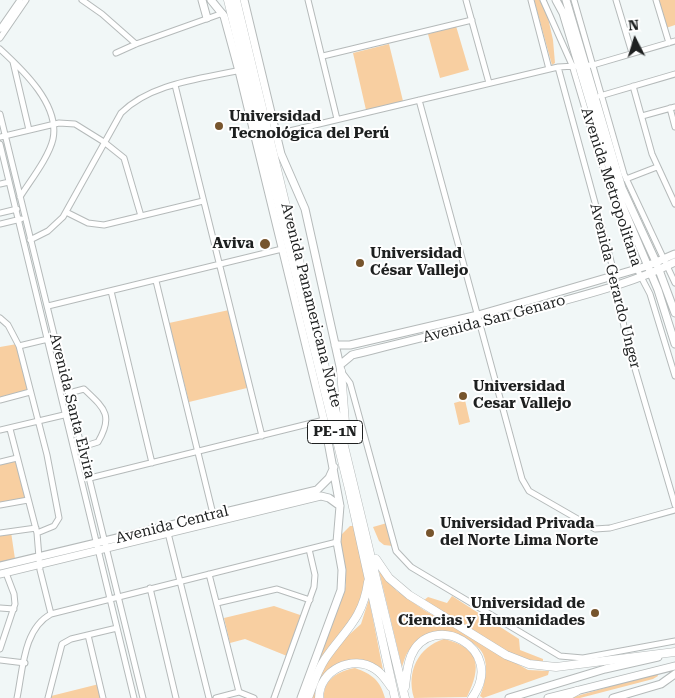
<!DOCTYPE html>
<meta charset="utf-8">
<style>
body{margin:0}
#map{position:relative;width:675px;height:698px;overflow:hidden;background:#f1f7f7;font-family:"Roboto Serif",serif}
canvas{display:block}
.north{position:absolute;left:610px;top:15px;width:50px;height:50px;-webkit-text-stroke:4px #fff;paint-order:stroke;rotate:355deg;font-size:14px;font-weight:700;line-height:20px;text-align:center;color:#1e2020}
.north::after{content:'';display:block;margin:auto;width:18px;height:22px;background:#1e2020;clip-path:polygon(50% 0,100% 100%,50% 72%,0 100%)}
</style>
<div id="map">
<canvas width="675" height="698"></canvas>
<div class="north">N</div>
</div>
<script>
const ctx = document.querySelector('canvas').getContext('2d');
ctx.lineJoin = 'round';
function paint(path, color) { ctx.fillStyle = color; ctx.fill(path, 'evenodd'); }
function strokePath(path, color, width, dash) { ctx.strokeStyle = color; ctx.lineWidth = width; ctx.lineCap = dash ? 'butt' : 'round'; ctx.setLineDash(dash || []); ctx.stroke(path); }
function write(font, color, halo, rows, align = 'center') {
  ctx.font = font + ' "Roboto Serif",serif'; ctx.lineWidth = 4; ctx.setLineDash([]); ctx.textBaseline = 'middle'; ctx.strokeStyle = halo; ctx.fillStyle = color; for (const [text, x, y, turn = 0] of rows) {
    ctx.save(); ctx.translate(x, y); ctx.rotate((+turn || 0) * Math.PI / 180); ctx.textAlign = isNaN(turn) ? turn : align; if (halo) ctx.strokeText(text, 0, 0); ctx.fillText(text, 0, 0); ctx.restore();
  }
}
const green = new Path2D(`
 M534,0H544L553,40L555,63L552,65Z
 M658,0H675V25L666,28Z
 M456,26L469,70L440,78L428,34Z
 M389,44L403,101L366,110L353,53Z
 M229,310L247,388L189,402L169,323Z
 M17,344L28,391L0,398V347Z
 M465,400L470,422L459,425L454,403Z
 M16,460L26,498L0,503V463Z
 M387,523L393,546L384,545L379,541L373,527Z
 M350,526H353C357,544 364,564 365,583C366,616 326,663 307,690L343,596L346,585L339,541L340,536Z
 M11,532L15,559L0,562V533Z
 M379,571L397,591L424,610L528,670L549,671L548,675L483,698L480,696C485,684 489,667 483,654C480,648 474,644 469,640C449,626 427,630 410,649C406,653 404,661 402,667Z
 M452,596L519,639L520,650L543,659V663C511,663 452,619 423,601L428,597L447,603Z
 M369,599L383,670L371,664L334,667L317,698H310L320,672L341,642L361,624Z
 M274,606L303,616L287,656L245,639L230,643L224,618Z
 M444,639C480,648 482,666 467,697L414,698C406,672 418,647 444,639Z
 M355,668C372,674 380,680 385,698H324C323,679 339,671 355,668Z
 M657,673L658,676L653,679L580,698H570Z
 M99,684L102,698H50L51,696Z`);
const minor = new Path2D(`
 M82,0L102,14L136,44
 M308,0L337,119
 M466,0L489,83
 M531,0L549,69
 M543,0L572,65L599,156L637,269L650,294L675,376
 M574,0L624,174L675,283
 M616,0L632,53
 M656,0L669,43
 M0,29L20,0
 M0,38L26,0
 M0,49C23,70 60,105 53,139C49,157 30,181 20,197
 M116,53L136,44L223,13
 M323,56L472,20
 M13,62L29,130
 M558,67L615,276L626,338L675,505
 M175,85L262,436
 M633,86L652,154L675,204
 M600,96L675,74
 M419,100L522,479L529,491L595,529L610,528L675,510
 M670,108L675,127
 M0,114L143,698
 M642,116L675,107
 M277,134L558,67L593,65L675,41
 M0,137L59,123L75,124L104,142L124,158L141,216
 M0,144L134,698
 M626,179L657,167
 M0,184L9,182
 M66,212L88,223L104,225L203,201
 M0,213L17,209
 M0,224L21,219
 M30,240L48,231L63,217L121,113C151,83 201,79 241,70
 M156,281L213,514
 M111,291L152,463
 M48,306L282,249
 M0,318L8,325L19,346L47,455L59,518L54,526L37,533
 M19,346L48,339
 M341,371L350,383L396,551L411,567L560,656L583,658L675,641
 M69,393L84,389C104,408 114,415 98,442L82,447
 M0,400L30,392
 M10,429L37,533L40,570L51,614
 M0,430L68,414
 M0,462L17,458
 M90,478L324,420
 M0,505L28,500
 M0,533L36,528
 M168,533L209,698
 M209,574L239,692
 M150,588L176,698
 M217,603L277,589L310,600
 M0,608L14,609
 M88,635L103,698
 M0,649L15,604L14,594L6,573
 M0,660L25,663
 M17,698C23,670 23,629 51,614L337,542
 M48,698L62,644L71,639L117,628
 M216,698L239,692L254,698
 M274,698L314,587L315,575L309,549`);
const major = new Path2D(`
 M202,0L207,18
 M211,0L224,16L239,71L324,420L340,506L337,542L342,570L341,590L301,698
 M244,0L281,154L305,209L341,371
 M556,0L563,13L617,193L658,290L675,344
 M566,0L622,188L656,262L675,313
 M335,345H350L478,315L541,297L647,266L675,254
 M340,365L352,355C417,339 483,323 548,305C592,293 635,282 675,262
 M0,566L317,490L329,478L334,467
 M0,574L321,496L329,498L340,506
 M509,698L605,669L658,657
 M548,698L675,666
 M613,698L661,684L675,674`);
const highway = new Path2D(`
 M228,0L349,489L395,698
 M236,0L405,698
 M341,371L346,436
 M376,559L389,578L409,595L506,655L529,664L556,667L675,652
 M405,687C406,677 407,666 411,656C431,609 508,648 472,698
 M308,698C313,685 317,671 325,659C344,631 363,619 368,582
 M319,698C319,670 353,654 375,669C382,673 386,680 391,687
 M564,698L577,691`);
const markers = [
 [219,126,5,"#77552d"],
 [265,244,6,"#77552d"],
 [360,263,5,"#77552d"],
 [463,396,5,"#77552d"],
 [430,533,5,"#77552d"],
 [595,613,5,"#77552d"]
];
const shields = [
 [335,432,55]
];
const shieldNames = [
 ["PE-1N",335,432]
];
const poiNames = [
 ["Universidad",229,117],
 ["Tecnológica del Perú",229,134],
 ["Aviva",254,244,"right"],
 ["Universidad",370,254],
 ["César Vallejo",370,271],
 ["Universidad",473,387],
 ["Cesar Vallejo",473,404],
 ["Universidad Privada",440,524],
 ["del Norte Lima Norte",440,541],
 ["Universidad de",585,604,"right"],
 ["Ciencias y Humanidades",585,621,"right"]
];
const streetNames = [
 ["Avenida Metropolitana",611,187,72],
 ["Avenida Gerardo Unger",615,286,76],
 ["Avenida Panamericana Norte",311,305,76],
 ["Avenida San Genaro",494,319,-15],
 ["Avenida Santa Elvira",72,406,76],
 ["Avenida Central",172,525,-14]
];
paint(green, '#f8cfa1');
strokePath(minor, '#b5baba', 7);
strokePath(major, '#b5baba', 9);
strokePath(highway, '#b5baba', 9);
strokePath(minor, '#fff', 5);
strokePath(major, '#fff', 7);
strokePath(highway, '#fff', 8);
for (const [x, y, r, color] of markers) { const dot = new Path2D(); dot.arc(x, y, r, 0, 2 * Math.PI); ctx.fillStyle = color; ctx.fill(dot); strokePath(dot, '#fff', 2); }
for (const [x, y, w] of shields) { const box = new Path2D(); box.roundRect(x - w / 2, y - 11.5, w, 23, 4); ctx.fillStyle = '#fff'; ctx.fill(box); strokePath(box, '#1e2020', 1); }
write('bold 14px', '#1e2020', null, shieldNames);
write('bold 15px', '#1e2020', '#fff', poiNames, 'left');
write('15px', '#1e2020', '#fff', streetNames);
</script>
